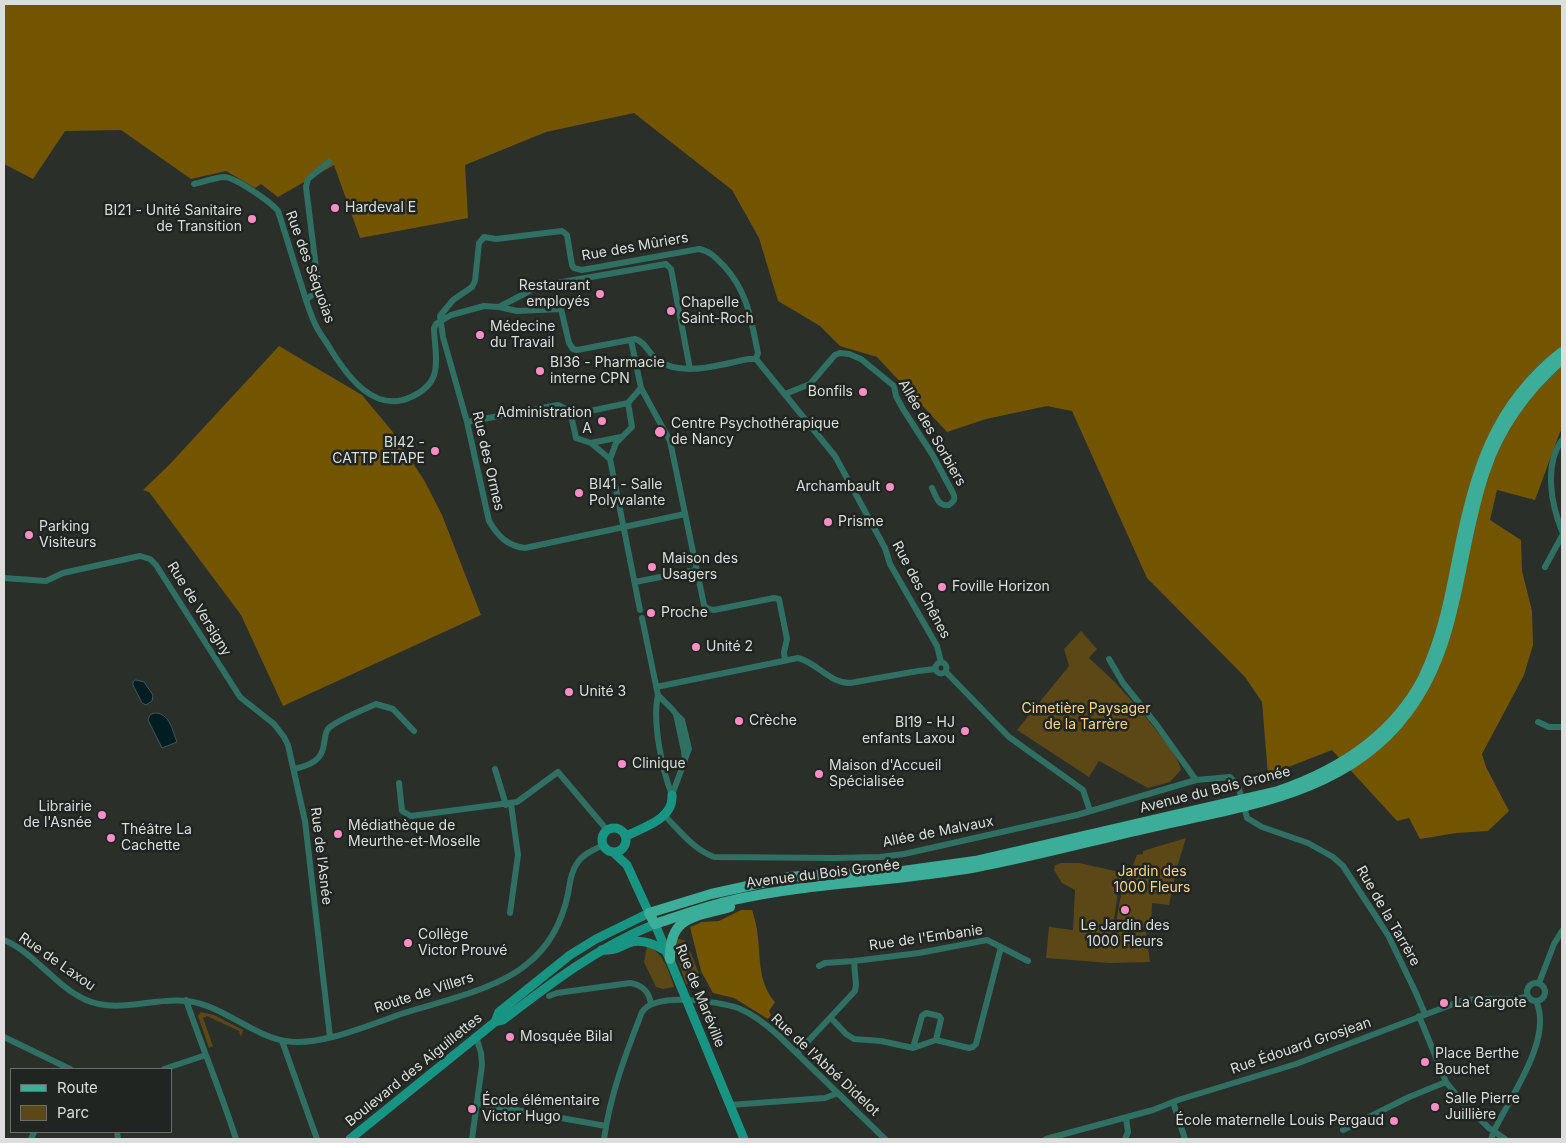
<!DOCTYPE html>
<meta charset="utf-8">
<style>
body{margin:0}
#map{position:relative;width:1566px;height:1143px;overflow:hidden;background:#2a2f2a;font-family:Inter,sans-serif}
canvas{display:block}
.frame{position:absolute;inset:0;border:5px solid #dbdedb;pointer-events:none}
.legend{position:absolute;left:10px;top:1068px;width:162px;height:65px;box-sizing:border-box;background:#202521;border:1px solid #6b6f6b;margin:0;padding:6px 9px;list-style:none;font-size:15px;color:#dbdedb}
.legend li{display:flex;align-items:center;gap:10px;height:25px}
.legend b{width:25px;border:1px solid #6b6f6b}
</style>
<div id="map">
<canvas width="1566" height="1143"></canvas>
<div class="frame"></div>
<ul class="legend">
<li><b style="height:6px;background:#3bad98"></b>Route</li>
<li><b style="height:14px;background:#5c4716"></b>Parc</li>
</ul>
</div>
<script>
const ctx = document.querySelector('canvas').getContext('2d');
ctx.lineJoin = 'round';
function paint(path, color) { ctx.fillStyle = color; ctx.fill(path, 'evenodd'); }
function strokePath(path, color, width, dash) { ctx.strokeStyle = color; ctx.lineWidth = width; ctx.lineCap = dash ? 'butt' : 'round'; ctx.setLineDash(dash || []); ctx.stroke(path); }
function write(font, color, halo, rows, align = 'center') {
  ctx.font = font + ' Inter,sans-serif'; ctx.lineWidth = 5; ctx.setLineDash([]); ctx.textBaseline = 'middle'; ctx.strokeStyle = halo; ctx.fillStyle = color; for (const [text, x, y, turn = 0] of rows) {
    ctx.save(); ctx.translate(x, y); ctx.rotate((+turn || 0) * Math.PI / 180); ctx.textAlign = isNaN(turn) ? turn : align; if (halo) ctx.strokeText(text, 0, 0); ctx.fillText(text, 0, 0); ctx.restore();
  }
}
const green = new Path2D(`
 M1081,631L1097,649L1089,658C1113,679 1132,700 1152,725C1163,739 1177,753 1181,770L1170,782L1148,788L1099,761L1089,777L1017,730L1069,666L1064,649Z
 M1186,838L1176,871L1169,905L1152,903L1151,928L1116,925L1119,904L1122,892L1137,855L1143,854V851Z
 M1061,863H1079L1124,873L1118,892L1112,932H1146L1150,962L1109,963L1046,958L1049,927L1073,930L1075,890L1062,883L1054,870L1055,865Z
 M676,938L686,941L701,979L699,982L686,984L674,948Z
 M647,946C663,953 667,967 673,983L674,987L663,989L656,987L644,962Z
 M201,1012L214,1015L243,1030L241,1037L239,1031L207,1016L203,1018L213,1046L209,1048L198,1016Z`);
const forest = new Path2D(`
 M4,4H1562V430L1560,432L1535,500L1497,490L1490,520L1521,540L1522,571L1532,611L1533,645L1524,675L1482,754L1486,767L1509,811L1488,831L1456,833L1420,839L1409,818L1397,821L1332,750L1268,775L1262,702L1245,677L1147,578L1072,411L1047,406L986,419L947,432L877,357L840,346L820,326L778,301L759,238L732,190L634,113L546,132L465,165L468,218L360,238L334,165L278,197L261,184L255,188L226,171L191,179L121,130L65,131L33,179L4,164Z
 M279,346L362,395L392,431L424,480L442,515L481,615L283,706L241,615L149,492L143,490L169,465Z
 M741,910H752C754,917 756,923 757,930C761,955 757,982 775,1002L769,1011L771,1015L768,1019L734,998L713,993L701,971L690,927L702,922L719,921Z`);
const water = new Path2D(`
 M136,680L144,682L153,695L152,701L146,705L142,703L133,685V682Z
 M155,713C170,713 172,730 177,742L162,748L148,720L150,715Z`);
const street = new Path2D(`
 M194,184C204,182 216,177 225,177C236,178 271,202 278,211C286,235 293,260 301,284C305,297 309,311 315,324C319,333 326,341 331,350C348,377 375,414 411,397C445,382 435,358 434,328L436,324L451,315L484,306L499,307L539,286L666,264L671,269L690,369
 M306,300L316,292L318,284L306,187L308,179L329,162
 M499,307L517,311L561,309L569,343L573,349L577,350L635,339C645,341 649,354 657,360C683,378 721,364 749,359H756
 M631,340L641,388L670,441L704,605L708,609L714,610L774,598L779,599L787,639L784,652L785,660
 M756,359L835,456L885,548L890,564L937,646L941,662
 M785,394L810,384L835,355L840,353L849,354L861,359L894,386L896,396L903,409L932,454L953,493C956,499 954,501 949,505C938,507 936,496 932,488
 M467,422L558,405L568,410L571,415
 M1562,440C1544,465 1551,504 1562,531
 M591,443L621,437
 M610,459L640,610
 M610,459L591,443L576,438L571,415L628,403L641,388
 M610,459L616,443L632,427L628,403
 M685,514L525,548C507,546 498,536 489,521L467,422L443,337L440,316L453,300L472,287L475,281L479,243L484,237L496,239L562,231L567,235L572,265L574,268L582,270L699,249C710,251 716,258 724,266C748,292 751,320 758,353L756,359
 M1545,567L1562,536
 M4,578L46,581L63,573L140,556L150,559L156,565L240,697L274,724L284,737L288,745L305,821L330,1037
 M635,582L696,570
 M642,618L658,695C652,721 662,770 672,795
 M1109,659L1123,683L1156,724L1196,780
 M935.5 668a5.5 5.5 0 1 1 11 0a5.5 5.5 0 1 1-11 0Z
 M946,672L1009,737L1083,790L1090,811
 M656,687L798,658C818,663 829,683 850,683L918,671L935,669
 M658,695L672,709L676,714L684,751L685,760L672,795
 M676,714L682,720L689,749L685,759
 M1538,722L1549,727H1562
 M294,769C310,765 322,761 324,744C325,739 325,733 328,729C333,722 367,708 376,704L393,709L414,731
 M495,769L506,805
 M399,783L402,811L411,816L517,802L558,772L607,830
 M664,815C679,830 694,850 714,857L835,858L880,857L904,854L1077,815L1196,780L1230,777L1238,785L1247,818L1262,827L1308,843L1333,857L1343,866L1388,935L1416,993L1425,1014
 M510,913L518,855L511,804
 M4,940C35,953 56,987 86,1000C118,1014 154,997 187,1001C220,1004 253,1036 285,1041C319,1047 369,1025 401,1014C439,1002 498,989 527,964C550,946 562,922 568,894C570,883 571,871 578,862C584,853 594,850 603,845
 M819,966L825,963L854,961L919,953L987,940L1028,961
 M1539,983L1554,944L1562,931
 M1527 992a9 9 0 1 1 18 0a9 9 0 1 1-18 0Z
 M549,996L557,993L630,983C642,985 649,991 651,1004
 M186,1000C202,1047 221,1092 236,1139
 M1419,1016L1446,1082L1462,1102L1489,1128L1505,1139
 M831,1018L846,1034L854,1039L881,1041L913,1048L936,1040L969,1048L973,1047L976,1044L1001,947
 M4,1037L70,1069
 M282,1041L317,1139
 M913,1048L922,1016L926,1013L939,1016L941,1019L936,1040
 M797,1053L855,991L856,985L854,961
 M164,1069L206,1055
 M1173,1102L1185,1139
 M477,1103L606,1126
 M730,1105L825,1098L838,1093
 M1343,1130L1409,1097L1446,1082
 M117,1132L118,1139
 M31,1139L34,1132
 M472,1139L482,1065L481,1053L476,1036
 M604,1139C610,1095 626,1053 642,1012C655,992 717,1001 738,1008C753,1014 767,1025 779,1036L885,1139
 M1046,1139L1153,1110L1178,1100L1296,1064L1461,1001C1484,995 1505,1004 1528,996
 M1125,1139L1128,1132L1126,1118
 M1491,1139C1493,1135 1494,1130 1497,1125C1513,1093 1553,1037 1536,1001`);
const secondary = new Path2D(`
 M602 840a12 12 0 1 1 24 0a12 12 0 1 1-24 0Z
 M626,836C644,827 674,819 672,795
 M601,950C618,951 617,947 632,942C644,939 656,945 666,951
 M495,1022L499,1012L570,955L596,939L649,913L627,865L614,853
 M350,1139L495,1022L503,1020C551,983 598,947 655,924L744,1139`);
const primary = new Path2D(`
 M1562,352C1493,406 1475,472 1458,555C1450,597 1442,639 1423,678C1393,736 1339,770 1278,791L975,861L888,873L828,874L789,877L711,894L649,913L655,924C679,916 703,907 729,901C810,882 895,882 977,867C1036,856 1094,840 1152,827C1244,806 1347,794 1407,713C1461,642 1457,552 1485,471C1500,426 1527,390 1562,359
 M670,959C669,915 696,917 730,907`);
const markers = [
 [335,208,5,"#fb8fc4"],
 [252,219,5,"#fb8fc4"],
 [600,294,5,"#fb8fc4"],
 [671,311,5,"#fb8fc4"],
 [480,335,5,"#fb8fc4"],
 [540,371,5,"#fb8fc4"],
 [863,392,5,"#fb8fc4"],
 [602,421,5,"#fb8fc4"],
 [660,432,6,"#fb8fc4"],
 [435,451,5,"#fb8fc4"],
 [890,487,5,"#fb8fc4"],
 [579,493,5,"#fb8fc4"],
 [828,522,5,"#fb8fc4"],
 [29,535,5,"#fb8fc4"],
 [652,567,5,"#fb8fc4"],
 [942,587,5,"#fb8fc4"],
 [651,613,5,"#fb8fc4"],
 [696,647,5,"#fb8fc4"],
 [569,692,5,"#fb8fc4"],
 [739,721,5,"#fb8fc4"],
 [965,731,5,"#fb8fc4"],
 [622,764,5,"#fb8fc4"],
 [819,774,5,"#fb8fc4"],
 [102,815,5,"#fb8fc4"],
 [338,834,5,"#fb8fc4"],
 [111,838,5,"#fb8fc4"],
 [1125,910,5,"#fb8fc4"],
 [408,943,5,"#fb8fc4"],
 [1444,1003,5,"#fb8fc4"],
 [510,1037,5,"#fb8fc4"],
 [1425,1062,5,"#fb8fc4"],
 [1435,1107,5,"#fb8fc4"],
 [472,1109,5,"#fb8fc4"],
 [1394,1121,5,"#fb8fc4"]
];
const poiNames = [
 ["Hardeval E",345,208],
 ["BI21 - Unité Sanitaire",242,211,"right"],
 ["de Transition",242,227,"right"],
 ["Restaurant",590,286,"right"],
 ["employés",590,302,"right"],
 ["Chapelle",681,303],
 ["Saint-Roch",681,319],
 ["Médecine",490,327],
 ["du Travail",490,343],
 ["BI36 - Pharmacie",550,363],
 ["interne CPN",550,379],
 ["Bonfils",853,392,"right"],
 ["Administration",592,413,"right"],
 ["A",592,429,"right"],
 ["Centre Psychothérapique",671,424],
 ["de Nancy",671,440],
 ["BI42 -",425,443,"right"],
 ["CATTP ETAPE",425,459,"right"],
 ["BI41 - Salle",589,485],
 ["Polyvalante",589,501],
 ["Archambault",880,487,"right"],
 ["Prisme",838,522],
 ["Parking",39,527],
 ["Visiteurs",39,543],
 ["Maison des",662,559],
 ["Usagers",662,575],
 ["Foville Horizon",952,587],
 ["Proche",661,613],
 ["Unité 2",706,647],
 ["Unité 3",579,692],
 ["Crèche",749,721],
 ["BI19 - HJ",955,723,"right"],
 ["enfants Laxou",955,739,"right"],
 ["Clinique",632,764],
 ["Maison d'Accueil",829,766],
 ["Spécialisée",829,782],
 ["Librairie",92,807,"right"],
 ["de l'Asnée",92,823,"right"],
 ["Médiathèque de",348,826],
 ["Meurthe-et-Moselle",348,842],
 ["Théâtre La",121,830],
 ["Cachette",121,846],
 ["Le Jardin des",1125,926,"center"],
 ["1000 Fleurs",1125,942,"center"],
 ["Collège",418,935],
 ["Victor Prouvé",418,951],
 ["La Gargote",1454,1003],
 ["Mosquée Bilal",520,1037],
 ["Place Berthe",1435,1054],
 ["Bouchet",1435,1070],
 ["Salle Pierre",1445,1099],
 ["Juillière",1445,1115],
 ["École élémentaire",482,1101],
 ["Victor Hugo",482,1117],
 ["École maternelle Louis Pergaud",1384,1121,"right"]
];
const streetNames = [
 ["Rue des Mûriers",635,247,-10],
 ["Rue des Séquoias",310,267,70],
 ["Allée des Sorbiers",932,433,60],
 ["Rue des Ormes",488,461,77],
 ["Rue des Chênes",921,590,62],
 ["Rue de Versigny",199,609,58],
 ["Avenue du Bois Gronée",1215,790,-14],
 ["Allée de Malvaux",938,832,-11],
 ["Rue de l'Asnée",321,856,83],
 ["Avenue du Bois Gronée",823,874,-7],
 ["Rue de la Tarrère",1388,916,60],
 ["Rue de l'Embanie",926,938,-8],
 ["Rue de Laxou",57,962,35],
 ["Route de Villers",424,993,-18],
 ["Rue de Maréville",700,996,68],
 ["Rue Édouard Grosjean",1301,1046,-19],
 ["Rue de l'Abbé Didelot",825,1065,43],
 ["Boulevard des Aiguillettes",414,1070,-39]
];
const parkNames = [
 ["Cimetière Paysager",1086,709],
 ["de la Tarrère",1086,725],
 ["Jardin des",1152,872],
 ["1000 Fleurs",1152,888]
];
paint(green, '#5c4716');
paint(forest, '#725401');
paint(water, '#001d22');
strokePath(water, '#42575a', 1);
strokePath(street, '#2f7063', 6);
strokePath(secondary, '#179582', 9);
strokePath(primary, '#3bad98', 10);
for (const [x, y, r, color] of markers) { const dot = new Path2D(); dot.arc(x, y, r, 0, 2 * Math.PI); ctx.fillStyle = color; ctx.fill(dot); strokePath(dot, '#202521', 2); }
write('14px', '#dbdedb', '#202521', poiNames, 'left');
write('14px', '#dbdedb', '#202521', streetNames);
write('14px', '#f8d48b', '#202521', parkNames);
</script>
